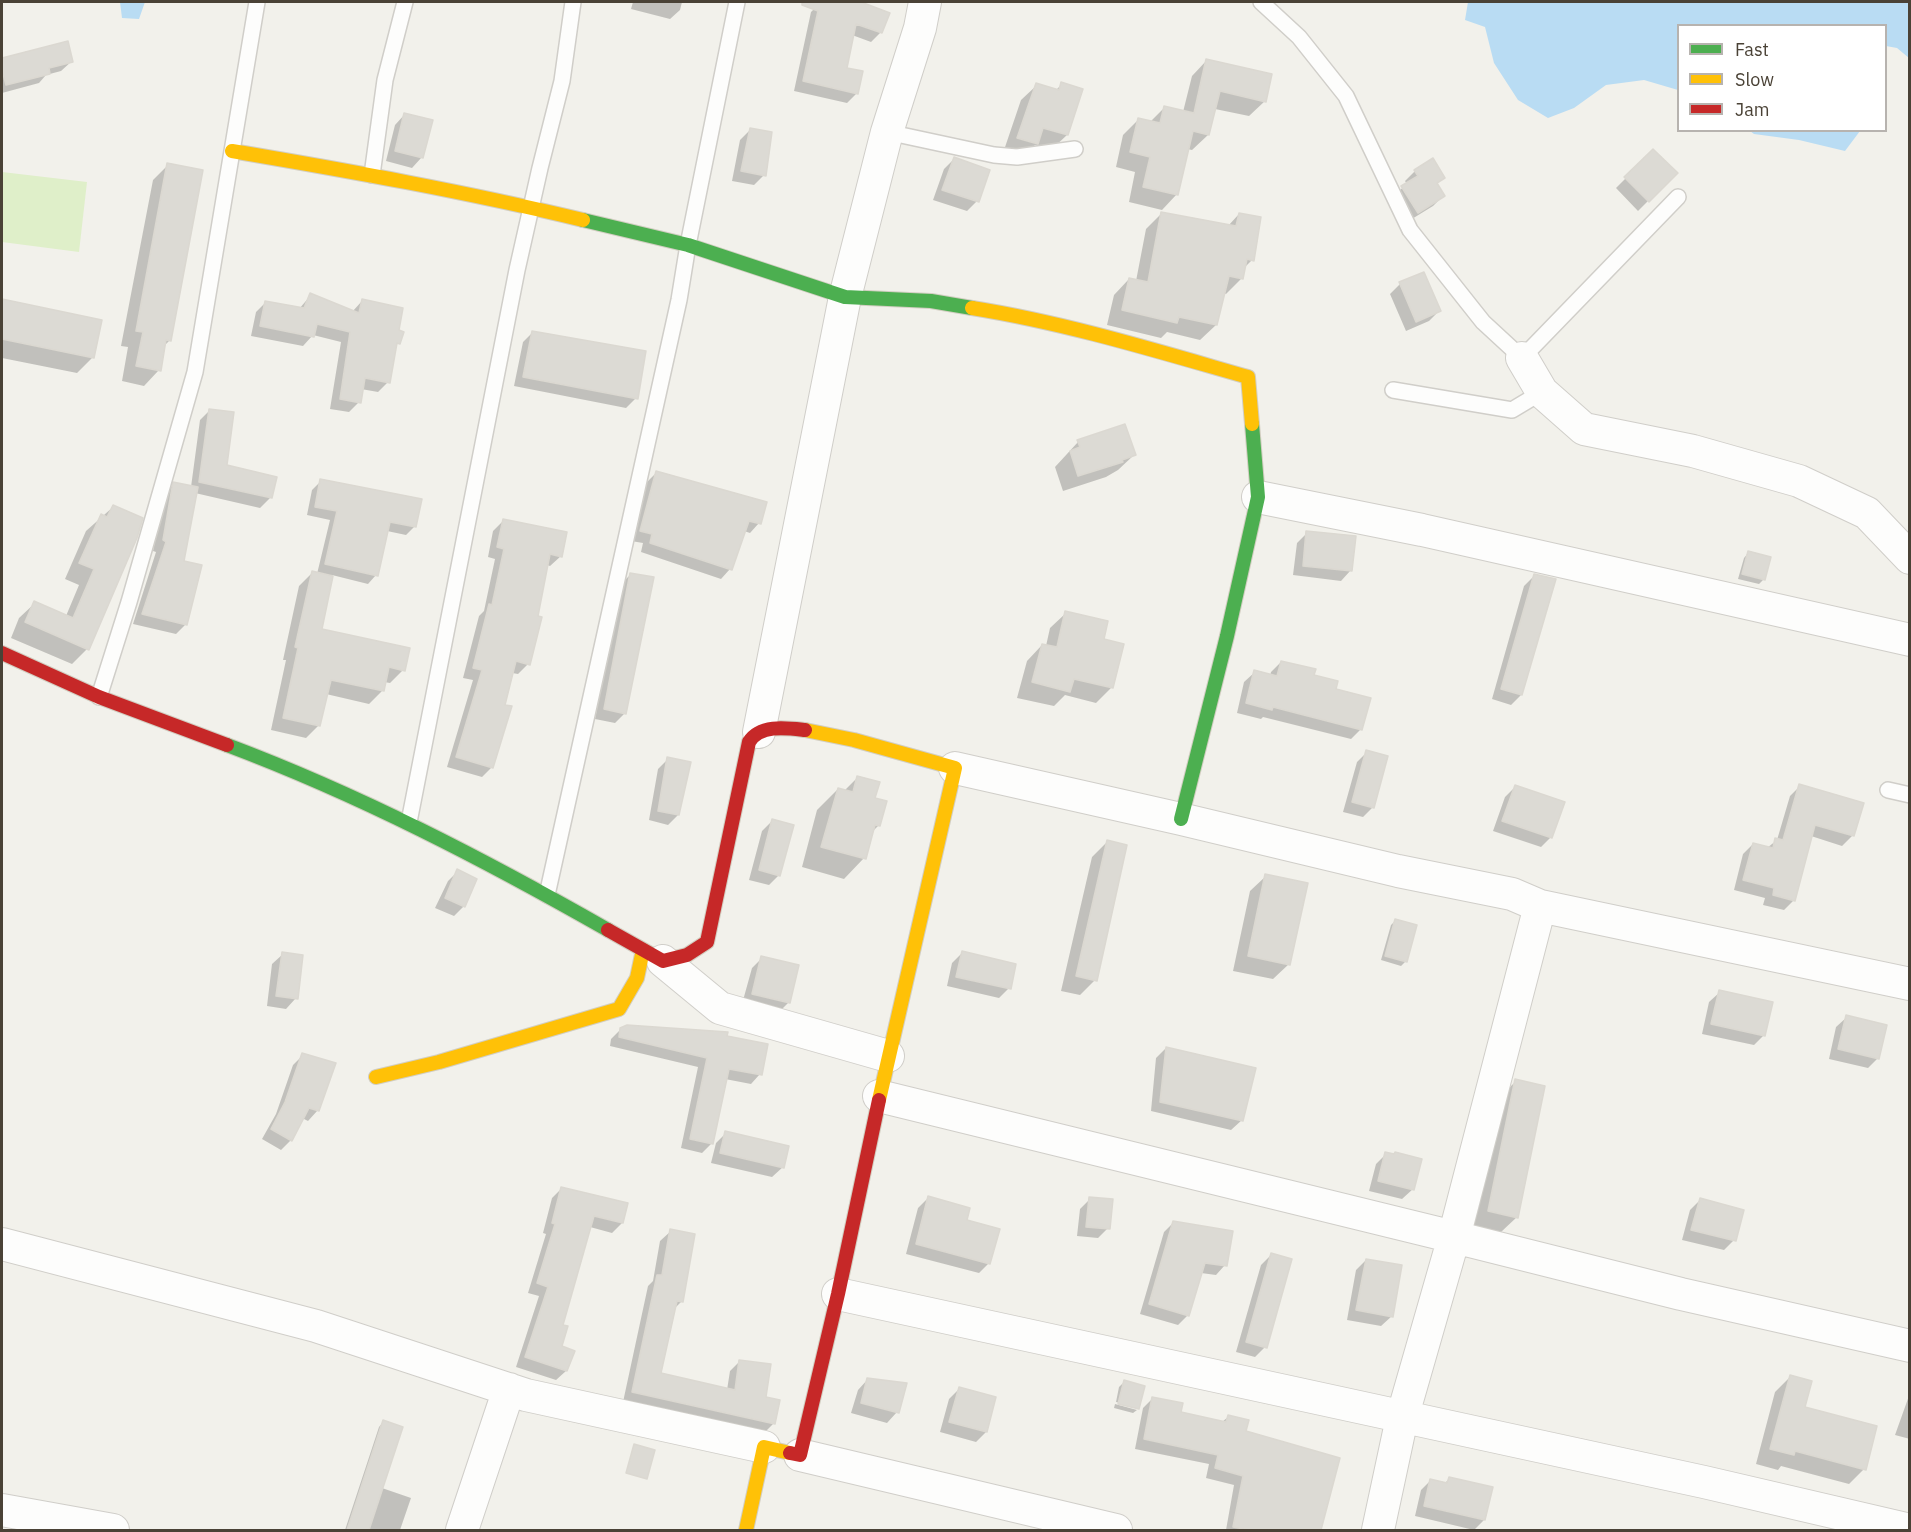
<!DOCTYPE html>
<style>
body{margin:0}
#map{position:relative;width:1911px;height:1532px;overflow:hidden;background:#f2f1eb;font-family:"IBM Plex Sans",sans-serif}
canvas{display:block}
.frame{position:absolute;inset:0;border:3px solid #4a4236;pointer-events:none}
.legend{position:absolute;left:1677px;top:24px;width:210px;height:108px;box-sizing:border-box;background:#fff;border:2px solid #b7b3af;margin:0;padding:8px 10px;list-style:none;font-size:18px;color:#4a4236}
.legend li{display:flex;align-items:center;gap:12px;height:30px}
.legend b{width:30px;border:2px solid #b7b3af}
</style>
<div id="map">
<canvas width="1911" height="1532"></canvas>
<div class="frame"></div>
<ul class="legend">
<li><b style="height:8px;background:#4caf50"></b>Fast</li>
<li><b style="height:8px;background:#ffc107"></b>Slow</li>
<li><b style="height:8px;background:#c62828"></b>Jam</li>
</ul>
</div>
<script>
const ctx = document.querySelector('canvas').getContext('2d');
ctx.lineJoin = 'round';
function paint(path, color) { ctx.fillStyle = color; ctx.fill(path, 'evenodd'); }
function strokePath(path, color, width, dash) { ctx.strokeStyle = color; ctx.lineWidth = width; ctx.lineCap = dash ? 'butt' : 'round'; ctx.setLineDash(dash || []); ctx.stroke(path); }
const green = new Path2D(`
 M2,172L87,182L79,252L2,242Z`);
const water = new Path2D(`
 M120,2H145L139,19L122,18Z
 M1468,2H1909V58L1897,48L1886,46V26H1678V90L1644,80L1606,85L1574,108L1548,118L1518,100L1494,63L1485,27L1465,20Z
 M1750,131H1860L1845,151L1799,140L1754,134Z`);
const shadow = new Path2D(`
 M633,2H682L680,10L670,19L631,9Z
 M821,2H852L888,14L881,32L871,42L852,35L845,69L857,93L847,103L794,91L811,12Z
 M66,43L72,61L61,71L46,75L39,83L2,93V60Z
 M1207,60L1265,101L1249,116L1215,109L1208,135L1192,150L1187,149L1177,194L1162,210L1129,202L1135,172L1116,167L1123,135L1139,119L1150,122L1164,108L1183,112L1192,76Z
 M1062,84L1067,135L1051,150L1035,145L1021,159L1003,153L1021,100L1037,85L1055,91Z
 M405,114L422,157L412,168L386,161L395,125Z
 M750,130L764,175L754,185L732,181L740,140Z
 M1653,151L1676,173L1638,211L1616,188Z
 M954,159L977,201L967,211L933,200L944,169Z
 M168,165L170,340L164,346L159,370L144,386L122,381L128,347L121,346L153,180Z
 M1415,171L1443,178L1436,185L1443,196L1433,206L1407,222L1392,197L1407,184L1405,181Z
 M1162,213L1228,226L1239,214L1252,260L1243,269L1242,278L1226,294L1223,293L1216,325L1200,340L1167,332L1161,338L1107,325L1114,295L1129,279L1136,281L1146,229Z
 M1400,284L1439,311L1429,321L1406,331L1390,294Z
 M311,295L352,312L362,301L398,331V343L395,346L388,382L378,392L361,389L359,402L349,412L330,409L341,342L313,335L303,346L251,336L256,312L266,302L299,309Z
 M2,300L100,321L92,358L77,373L2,358Z
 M533,332L636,398L626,408L514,386L523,342Z
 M210,410L225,466L270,498L260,508L195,493L183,562L186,624L176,634L133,624L156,552L153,551L164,494L174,484L191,487L200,420Z
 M1078,442L1134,455L1118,470L1106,477L1063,491L1055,467Z
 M657,472L759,523L750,533L744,531L730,569L721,579L641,552L643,543L631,541L647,482Z
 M321,481L415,526L406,535L387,531L376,575L368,584L332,575L320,630L403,670L390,683L384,682L382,691L369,704L326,694L319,725L306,738L271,730L286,660H283L299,586L312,573L317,574L330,520L307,515L312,490Z
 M113,507L87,649L72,664L11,638L19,618L35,603L66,616L79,585L65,579L86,531Z
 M503,521L561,556L550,566L547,565L528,664L518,674L512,673L503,706L492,767L482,777L447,767L473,680L463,678L479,616L484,611L495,559L488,557L493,531Z
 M1307,533L1351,570L1341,581L1293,575L1297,543Z
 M1748,553L1764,579L1759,584L1738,579L1744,558Z
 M631,574L625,713L615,723L595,719L621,584Z
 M1535,575L1521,695L1511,705L1492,699L1524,586Z
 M1066,613L1102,640L1112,687L1096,703L1065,695L1054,706L1017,698L1027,661L1042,645L1046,646L1050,628Z
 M1281,662L1312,676L1334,690L1361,729L1351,739L1263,717L1261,719L1237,713L1244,682L1255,672L1270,676L1271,672Z
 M1367,752L1373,807L1363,817L1343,812L1357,762Z
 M668,759L678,815L668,825L649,820L658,769Z
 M858,777L874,799L879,825L871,833L864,858L844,879L802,867L817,810L838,789L844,791Z
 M1800,786L1853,835L1842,846L1811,836L1794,900L1784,910L1763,905L1765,898L1734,890L1743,854L1753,844L1767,848L1777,840L1790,796Z
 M1515,787L1551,837L1541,847L1493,831L1505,797Z
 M772,821L779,875L769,885L749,880L762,831Z
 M1107,842L1095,980L1080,995L1061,991L1092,857Z
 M458,871L464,906L454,916L435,908L448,881Z
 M1266,876L1289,964L1273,979L1233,971L1250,891Z
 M1396,920L1406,961L1401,966L1381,960L1391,925Z
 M962,953L1009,988L999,998L947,986L952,963Z
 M283,954L296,998L286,1009L267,1006L272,964Z
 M762,958L789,1002L779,1012L742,1004L752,968Z
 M1720,992L1764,1035L1754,1045L1702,1034L1709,1002Z
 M1847,1017L1878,1058L1868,1068L1829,1059L1836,1027Z
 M621,1029L726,1037L760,1074L751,1084L725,1079L712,1143L702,1153L681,1148L698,1067L610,1046L611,1039Z
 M1166,1048L1242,1120L1231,1130L1151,1111L1156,1058Z
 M303,1055L318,1110L308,1121L302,1118L291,1140L281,1150L262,1139L276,1114L293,1065Z
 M1516,1081L1517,1217L1501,1232L1473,1226L1501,1096Z
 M726,1133L783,1167L772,1177L711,1163L716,1143Z
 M1386,1154L1393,1156L1413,1189L1402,1199L1369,1191L1376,1164Z
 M562,1188L622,1223L612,1233L590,1227L561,1326L560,1347L566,1371L556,1380L516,1367L539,1296L528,1293L546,1234L543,1233L552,1198Z
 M928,1198L965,1221L989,1263L979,1273L906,1254L918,1208Z
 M1090,1199L1108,1228L1098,1238L1077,1236L1080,1209Z
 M1700,1200L1734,1240L1724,1250L1682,1240L1690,1210Z
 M1174,1222L1225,1265L1216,1275L1201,1273L1188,1315L1178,1325L1140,1314L1164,1232Z
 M671,1231L681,1302L673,1310L659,1375L727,1390L730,1371L740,1361L764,1398L774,1423L764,1433L623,1402L648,1286L653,1281L660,1241Z
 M1271,1255L1265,1347L1255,1357L1236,1352L1261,1265Z
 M1366,1260L1392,1316L1381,1326L1347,1320L1356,1270Z
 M1790,1377L1803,1408L1864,1469L1849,1484L1781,1466L1778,1470L1756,1464L1775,1392Z
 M868,1379L897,1412L887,1423L851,1413L858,1390Z
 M1124,1382L1138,1408L1137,1409V1407L1116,1402L1119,1387Z
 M959,1389L986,1432L976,1442L940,1432L949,1399Z
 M1910,1393V1439L1895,1435Z
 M1153,1398L1179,1414L1222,1422L1228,1417L1318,1512L1315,1530H1226L1234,1485L1206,1478L1209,1464L1135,1449L1143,1408Z
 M1115,1404L1137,1410L1133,1413L1114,1408Z
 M383,1422L382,1488L411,1498L400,1530H345L379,1427Z
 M1449,1479L1484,1520L1474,1530L1415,1516L1421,1490L1431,1480L1445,1483Z`);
const building = new Path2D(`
 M802,2H861L890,13L882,33L856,24L847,68L863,71L858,94L803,81L818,11L802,5Z
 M68,41L73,62L49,68L50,74L6,85L2,70V58Z
 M1206,59L1272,74L1266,102L1220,91L1209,135L1193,131L1178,195L1143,187L1150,157L1130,152L1138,118L1160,123L1164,106L1194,113Z
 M1061,82L1083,89L1068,135L1043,128L1038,144L1017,138L1036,83L1059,90Z
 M404,113L433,120L423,158L395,151Z
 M750,128L772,132L766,176L741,171Z
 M1653,149L1678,173L1649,202L1624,177Z
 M954,157L990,170L979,202L942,190Z
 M1433,158L1445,178L1437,183L1445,196L1418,213L1401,186L1418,176L1414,170Z
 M167,163L203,170L171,341L166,340L161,371L136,366L143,332L136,331Z
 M1161,212L1236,226L1239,213L1261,217L1254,261L1247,259L1243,279L1229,276L1217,325L1179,317L1177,323L1122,310L1129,278L1148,282Z
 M1424,272L1441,311L1416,322L1399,282Z
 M310,293L359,313L362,299L403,308L399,330L404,332L400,344L397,343L390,383L365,378L361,403L340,399L350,332L317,324L314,337L260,326L265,301L304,308Z
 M2,299L102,320L94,358L2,339Z
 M532,331L646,351L638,399L523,377Z
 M209,409L234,412L227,465L277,477L272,498L199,482Z
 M1125,424L1136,455L1122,460L1123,462L1078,476L1070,451L1080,447L1077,440Z
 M656,471L767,502L761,524L749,521L732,570L650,543L652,534L640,531Z
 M320,479L422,499L416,527L390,522L378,576L325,564L337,511L315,507Z
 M173,482L198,487L184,561L202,565L187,625L142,614L166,542L163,540Z
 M113,505L143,518L137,538L89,650L25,622L34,601L73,618L94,569L79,563L101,514L107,517Z
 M503,519L567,532L562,557L550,554L538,616L542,617L530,665L516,661L505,705L512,706L493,768L456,757L482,670L473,668L489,604L492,605L504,549L497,547Z
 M1306,531L1356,536L1352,571L1303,566Z
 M1748,551L1771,557L1765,580L1742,574Z
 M312,571L333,576L322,629L410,648L405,671L389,667L384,691L331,680L320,726L283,718L298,648L295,647Z
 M630,573L654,577L626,714L604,709Z
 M1534,574L1556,579L1522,695L1501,689Z
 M1065,611L1108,621L1104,639L1124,644L1113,688L1074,679L1070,692L1032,682L1042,644L1057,647Z
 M1281,661L1316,669L1314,675L1338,681L1336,689L1371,698L1362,730L1273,707L1272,710L1246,703L1254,670L1277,676Z
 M1366,750L1388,756L1374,808L1352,802Z
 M667,757L691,762L679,815L658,811Z
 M857,776L880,782L875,798L887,801L880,826L875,825L866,859L821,847L838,788L853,792Z
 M1799,784L1864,803L1854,836L1815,825L1795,901L1773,895L1774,888L1743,880L1753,843L1773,848L1775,838L1783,840Z
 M1515,785L1565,802L1552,838L1502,821Z
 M772,819L794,825L780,876L759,870Z
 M1107,840L1127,845L1097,981L1076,976Z
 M457,869L477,879L465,907L445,898Z
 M1265,874L1308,883L1290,965L1248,956Z
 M1395,919L1417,925L1407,962L1385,956Z
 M962,951L1016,964L1011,989L956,977Z
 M282,952L303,955L298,999L276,996Z
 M761,956L799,965L790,1003L752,994Z
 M1719,990L1773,1002L1765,1036L1711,1024Z
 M1846,1015L1887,1025L1879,1059L1838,1049Z
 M627,1025L728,1032L727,1036L768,1044L762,1075L729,1069L713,1144L690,1139L707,1058L619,1037L620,1028Z
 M1166,1047L1256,1068L1243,1121L1160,1102Z
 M302,1053L336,1063L319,1111L309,1108L292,1141L271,1129L285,1102Z
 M1515,1079L1545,1086L1518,1218L1488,1211Z
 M725,1131L789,1146L784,1168L720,1153Z
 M1385,1152L1394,1154L1395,1152L1422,1159L1414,1190L1378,1181Z
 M561,1187L628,1203L623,1223L594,1216L563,1325L568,1326L562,1346L575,1351L567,1371L525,1357L548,1287L537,1283L555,1224L552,1223Z
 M928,1196L970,1208L967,1220L1000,1229L990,1264L916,1244Z
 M1089,1197L1113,1199L1110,1229L1086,1227Z
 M1700,1198L1744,1210L1736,1241L1691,1230Z
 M1173,1221L1233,1231L1227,1266L1205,1263L1189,1316L1149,1304Z
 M670,1229L695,1234L683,1302L677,1301L661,1373L735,1390L739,1360L771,1364L766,1397L780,1400L775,1424L632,1392L657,1275H662Z
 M1271,1253L1292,1259L1267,1348L1246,1342Z
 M1366,1259L1402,1265L1393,1317L1356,1310Z
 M1790,1375L1812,1381L1805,1407L1877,1426L1866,1470L1795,1451L1794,1455L1770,1449Z
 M867,1378L907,1383L899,1413L861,1403Z
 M1124,1380L1145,1386L1139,1409L1118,1404Z
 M959,1387L996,1397L987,1432L949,1422Z
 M1152,1397L1183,1403L1181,1412L1226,1422L1228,1415L1249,1420L1246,1431L1340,1458L1321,1530H1249L1233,1527L1243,1476L1215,1468L1218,1455L1144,1439Z
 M383,1420L403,1427L369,1530H347Z
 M634,1444L655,1450L647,1479L626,1473Z
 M1449,1477L1493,1487L1485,1520L1424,1506L1430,1479L1447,1483Z`);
const lane = new Path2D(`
 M1261,2L1299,37L1346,96L1410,230L1483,322L1522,358L1678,197
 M887,132L994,155L1017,157L1075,149
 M372,175L385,80L405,2
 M1393,390L1512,410L1542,392
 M99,697L129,602L195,372L257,2
 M1888,790L1910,795
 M409,822L517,270L540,168L562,81L573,2
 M547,895L679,300L688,245L737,2`);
const street = new Path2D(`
 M1522,358L1542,392L1584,429L1693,451L1799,481L1867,513L1910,558
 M1258,497L1422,530L1910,640
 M759,732L845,297L887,132L920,28L925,2
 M955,768L1181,819L1398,871L1512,894L1540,906L1910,984
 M1540,906L1454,1237L1681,1294L1910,1346
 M663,961L720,1008L888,1056
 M879,1096L1454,1237L1402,1418L1378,1530
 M2,1244L316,1326L526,1395L764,1447
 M838,1294L1704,1482L1910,1530
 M800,1455L1116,1530
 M2,1510L113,1530
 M462,1530L509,1389`);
const fast = new Path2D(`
 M583,220L688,245L845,297L931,301L972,308
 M227,745C360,795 485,860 608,930
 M1181,819L1227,636L1258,497L1252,424`);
const slow = new Path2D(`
 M232,151C350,171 467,192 583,220
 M972,308C1066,323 1157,351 1248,377L1252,424
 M805,730L854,740L955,768L879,1100
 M376,1077L439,1062L619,1009L637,978L643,950
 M746,1530L764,1447L790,1453`);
const jam = new Path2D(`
 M2,653L99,697L227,745
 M608,930L663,961L687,955L707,942L749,742C760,724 787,728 805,730
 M790,1453L800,1455L838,1294L879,1100`);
paint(green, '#dfefc9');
paint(water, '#b9dcf3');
paint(shadow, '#0003');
paint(building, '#dcdad4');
strokePath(building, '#dbd8d1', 1.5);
strokePath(lane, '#d0cec9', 18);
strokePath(street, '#d0cec9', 34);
strokePath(fast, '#d2cec1', 16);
strokePath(slow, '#d2cec1', 16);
strokePath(jam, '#d2cec1', 16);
strokePath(lane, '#fdfdfc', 15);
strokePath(street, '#fdfdfc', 32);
strokePath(fast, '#4caf50', 14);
strokePath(slow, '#ffc107', 14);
strokePath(jam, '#c62828', 14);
</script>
